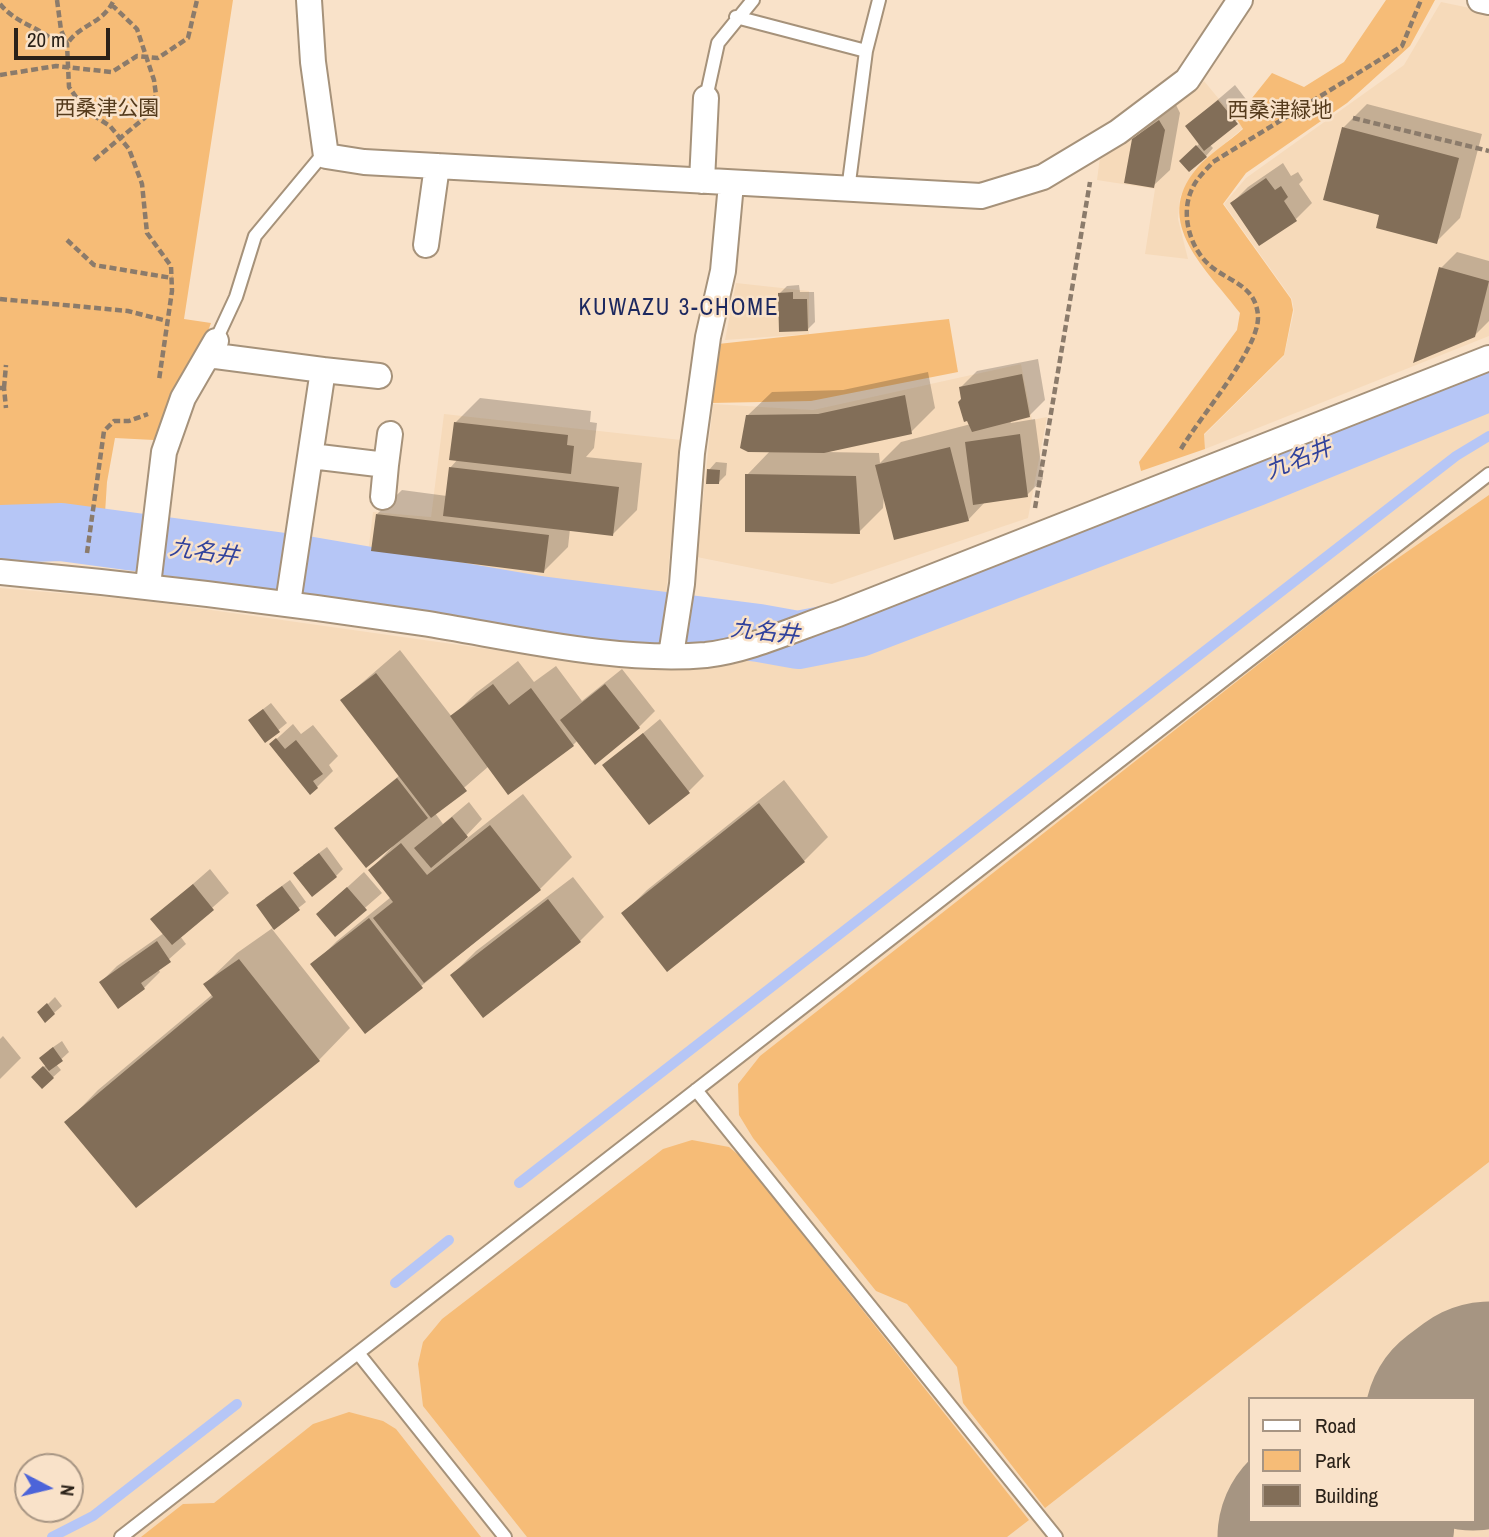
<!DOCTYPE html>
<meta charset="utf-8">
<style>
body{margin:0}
#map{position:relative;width:1489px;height:1537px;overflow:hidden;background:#f9e2c9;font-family:"Archivo Narrow",sans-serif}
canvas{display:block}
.legend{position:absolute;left:1248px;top:1397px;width:228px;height:126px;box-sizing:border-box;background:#f9e2c9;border:2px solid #a79583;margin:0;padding:9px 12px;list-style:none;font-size:21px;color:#2b2219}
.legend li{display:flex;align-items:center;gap:14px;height:35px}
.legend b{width:35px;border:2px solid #a79583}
.north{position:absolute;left:14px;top:1453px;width:70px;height:70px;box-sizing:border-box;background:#f9e2c9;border:2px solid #a79583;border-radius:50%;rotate:97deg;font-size:19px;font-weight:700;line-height:28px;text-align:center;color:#2b2219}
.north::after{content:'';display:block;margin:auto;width:24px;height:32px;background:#4c64d9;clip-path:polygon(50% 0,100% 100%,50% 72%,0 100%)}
.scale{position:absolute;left:14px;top:28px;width:96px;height:32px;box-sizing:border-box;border:4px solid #2b2219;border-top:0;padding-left:9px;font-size:21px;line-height:24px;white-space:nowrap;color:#2b2219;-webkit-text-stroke:5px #f9e2c9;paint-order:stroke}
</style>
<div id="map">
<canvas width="1489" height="1537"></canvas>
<ul class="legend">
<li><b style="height:9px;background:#fff"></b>Road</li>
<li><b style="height:19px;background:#f6bc77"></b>Park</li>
<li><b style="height:19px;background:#826e58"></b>Building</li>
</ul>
<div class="north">N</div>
<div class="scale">20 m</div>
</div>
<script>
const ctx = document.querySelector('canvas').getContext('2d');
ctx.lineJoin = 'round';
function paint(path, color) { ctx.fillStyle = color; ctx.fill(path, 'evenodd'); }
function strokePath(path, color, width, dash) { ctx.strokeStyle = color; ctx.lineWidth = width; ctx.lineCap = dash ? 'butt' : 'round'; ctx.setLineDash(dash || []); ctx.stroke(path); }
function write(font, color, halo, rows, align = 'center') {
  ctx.font = font + ' "Archivo Narrow","Noto Sans JP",sans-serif'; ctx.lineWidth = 5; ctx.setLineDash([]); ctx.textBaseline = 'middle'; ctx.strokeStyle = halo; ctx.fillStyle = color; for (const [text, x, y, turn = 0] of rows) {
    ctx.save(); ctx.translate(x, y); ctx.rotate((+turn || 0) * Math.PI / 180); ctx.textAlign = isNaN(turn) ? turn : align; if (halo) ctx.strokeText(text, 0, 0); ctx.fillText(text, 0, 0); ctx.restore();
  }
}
const built = new Path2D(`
 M1441,2L1489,12V336L1205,449L1204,435L1284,356L1294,311L1292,299L1224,204L1246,178L1404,65Z
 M1204,81L1243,128L1196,168L1180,197L1178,219L1188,259L1145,254L1155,189L1097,180L1100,157L1192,93Z
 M736,283L809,291V334L725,340Z
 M1021,364L1032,420L1047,417L1028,518L832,584L697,557L713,404L813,410Z
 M1489,375V1537H0V588L140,600L637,670L702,668L756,655L858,618ZM1249,1399H1473V1521H1249ZM28,1467H70V1509H28Z
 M444,414L681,440L664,614L366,570L373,512L431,517Z`);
const green = new Path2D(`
 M0,0H233L184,319L211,323L200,353L184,371L154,440L115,438L107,482L104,529L0,519Z
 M1386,0H1435L1410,46L1347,103L1246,173L1223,204L1291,299L1293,310L1284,355L1204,434L1205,449L1141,471L1139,462L1237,330L1240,313C1208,270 1150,223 1197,168C1210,153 1229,142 1243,129L1236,118L1272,73L1304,87L1344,62Z
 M949,319L958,372L811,401L710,403L718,344Z
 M1489,495V1162L1045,1508L963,1403L957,1367L907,1304L876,1291L753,1138L739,1115L738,1084L760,1056L1362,583Z
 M692,1140L729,1147L741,1157L1029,1520L1007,1537H527L423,1406L418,1364L423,1342L442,1319L663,1149Z
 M349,1412L383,1421L396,1429L481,1537H141L183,1504L214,1503L313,1424Z`);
const shadow = new Path2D(`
 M1235,85L1252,107L1209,144L1213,148L1206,156L1181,161L1200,143L1187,126Z
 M1367,104L1482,134L1460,218L1436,242L1381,214L1343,128Z
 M1176,105L1180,113L1170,170L1153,186L1133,140L1150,123Z
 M1283,163L1291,176L1298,172L1303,180L1299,184L1312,203L1296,219L1232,203L1248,187Z
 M1457,252L1489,261V321L1474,336L1441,268Z
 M799,285L800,292H814L815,322L807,330L780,293L787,286Z
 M1038,359L1045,400L1029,416L1010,420L1011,423L1035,419L1043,479L1027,495L986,501L968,520L884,495L883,508L859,532L747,475L771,450L747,416L772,392L843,390L928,372L935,408L911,432L827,452L879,453L880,463L901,442L971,424L961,387L977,371Z
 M480,398L591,411L590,422L597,423L594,448L586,457L642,463L637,510L613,534L570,529L568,547L544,571L377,514L402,490L447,496L450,468L458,459L455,423Z
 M716,462L727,463L726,475L718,483L709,470Z
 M400,650L452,717L476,693L518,661L534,682L556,666L582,701L622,669L655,711L639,727L578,740L573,745L489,766L435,813L443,824L469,802L482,819L464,838L465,840L523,794L572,857L540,889L365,1032L313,965L337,941L391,897L370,870L393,846L336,828L400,775L342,700Z
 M271,703L287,723L265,741L258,713Z
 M660,719L704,776L688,792L605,765Z
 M293,724L301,734L313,725L338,756L329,765L333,771L317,787L271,744Z
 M784,780L828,837L804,861L667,970L623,914L647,890Z
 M327,847L343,869L336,876L303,865Z
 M210,869L229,893L180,936L186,944L158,969L160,972L144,988L101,982L117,966L164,933L153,919Z
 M364,872L382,893L335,934L318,914Z
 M573,877L604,917L580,941L483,1016L452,975L476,951Z
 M290,880L306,902L272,929L350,1028L319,1060L67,1122L98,1090L213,994L205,984L237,953L274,927L265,898Z
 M55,997L62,1006L54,1013L47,1005Z
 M3,1036L21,1058L0,1079V1039Z
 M62,1041L69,1052L56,1064L61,1070L42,1087L33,1077L47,1064L49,1050Z`);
const stream = new Path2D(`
 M519,1183L1456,456L1489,436
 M395,1283L449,1240
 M52,1537L93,1516L237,1404`);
const river = new Path2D(`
 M0,534L61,532L306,565L539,605L759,633L798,640L859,628L1253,478L1489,382`);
const runway = new Path2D(`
 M1473,1422L1489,1410
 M1326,1537L1346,1521`);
const building = new Path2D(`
 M1218,100L1238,124L1204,151L1185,126Z
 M1159,120L1165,130L1154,188L1124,183L1132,139Z
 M1342,127L1459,158L1437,244L1376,228L1379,215L1323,200Z
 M1196,145L1207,157L1189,172L1179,161Z
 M1266,178L1275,190L1281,186L1288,197L1284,201L1297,221L1259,246L1230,203Z
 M1439,267L1489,281L1475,337L1413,363Z
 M793,292V299H807L808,331L779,332L778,293Z
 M1022,374L1030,417L972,432L967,421L964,422L958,402L961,399L959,387Z
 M905,395L912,434L824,453L748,452L740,448L746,415L818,414Z
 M454,422L568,435L567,445L574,446L571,474L449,460Z
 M1020,434L1028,497L973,505L965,442Z
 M950,447L969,521L894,540L875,465Z
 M449,467L619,487L613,536L443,516Z
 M707,469L720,470L719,484H706Z
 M745,474L856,476L860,534L745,532Z
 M376,514L549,535L544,573L371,551Z
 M376,673L467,791L431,818L340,700Z
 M493,684L509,705L531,688L574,746L508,795L450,716Z
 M605,684L640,728L595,765L560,720Z
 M263,709L280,732L265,743L248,720Z
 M643,733L690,793L649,825L602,765Z
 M276,738L285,749L296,740L323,774L313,781L318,788L310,795L269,744Z
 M397,778L428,818L366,868L334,828Z
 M759,803L805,862L667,972L621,913Z
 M452,817L468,837L431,868L414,848Z
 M490,825L541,890L424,983L373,918L393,902L368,870L401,843L427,875Z
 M319,853L337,877L312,897L293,873Z
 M193,884L214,910L172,945L150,919Z
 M282,886L300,910L274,930L256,905Z
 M347,887L367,910L335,937L316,914Z
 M548,899L581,942L483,1018L450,975Z
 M369,918L423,988L365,1034L310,964Z
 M157,941L171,962L141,983L145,989L118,1009L99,982Z
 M239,959L320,1061L136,1208L64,1122L213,997L203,984Z
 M47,1003L55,1014L45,1023L37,1012Z
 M53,1047L63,1061L49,1071L39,1058Z
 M43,1066L54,1078L42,1089L31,1077Z`);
const path = new Path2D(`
 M57,0L61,30L67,44L69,87L85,110L110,126L129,149L142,184L147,233L171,266L172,291L159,380
 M0,4C16,24 41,27 58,45L67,44C81,23 102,25 114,0
 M0,75L56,66L112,72L137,56L158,58L188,38L197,0
 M1353,118L1489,151
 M94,160L148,115L156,95L154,80L137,29L112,5
 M67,240L94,265L172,278
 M0,299L128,311L167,321
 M0,388H4L6,408
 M4,388L6,365
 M1181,449C1199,418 1260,348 1258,316C1256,287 1233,283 1213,268C1190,251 1179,213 1193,187C1197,178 1206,170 1213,162L1402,46L1421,0
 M1035,508L1090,182
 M87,553L104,431L114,421H129L148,414`);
const lane = new Path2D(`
 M736,17L866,51
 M706,98L718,43L753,0
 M848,190L866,51L879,0
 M216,340L236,297L255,236L319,159L326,156
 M696,1090L1056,1537
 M358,1353L505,1537
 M121,1537L1489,474`);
const street = new Path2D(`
 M309,0L313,62L326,156L364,162L981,196L1043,177L1118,132L1187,80L1240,0
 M1480,0L1489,2
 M702,181L706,98
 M426,245L437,166
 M208,355L323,370L288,603
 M323,370L379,376
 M311,456L386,465L390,434
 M383,497L386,465
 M0,572C141,585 281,602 422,623C511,637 617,663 706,655C750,650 796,628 838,614L1489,358
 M148,585L164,452L183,398L216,341
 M671,655L682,584L692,453L708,337L723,271L731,184`);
const parkNames = [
 ["西桑津公園",107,109],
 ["西桑津緑地",1280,111]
];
const neighbourhoodNames = [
 ["KUWAZU 3-CHOME",679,309]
];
const waterNames = [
 ["九名井",1299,460,-22],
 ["九名井",204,553,8],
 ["九名井",765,633,6]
];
paint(built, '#f6daba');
paint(green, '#f6bc77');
paint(shadow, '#0003');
strokePath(stream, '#b6c6f6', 10);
strokePath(river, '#b6c6f6', 58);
strokePath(runway, '#a69582', 217);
paint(building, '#826e58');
strokePath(lane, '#a6927a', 16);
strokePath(street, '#a6927a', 28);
strokePath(path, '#8b7b6b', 4.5, [7, 3.5]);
strokePath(lane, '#fff', 12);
strokePath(street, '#fff', 24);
write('21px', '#553b1c', '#f9e2c9', parkNames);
ctx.letterSpacing = '2px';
write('23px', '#1c285f', '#f9e2c9', neighbourhoodNames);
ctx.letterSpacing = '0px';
write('italic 23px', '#31429c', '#f9e2c9', waterNames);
</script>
